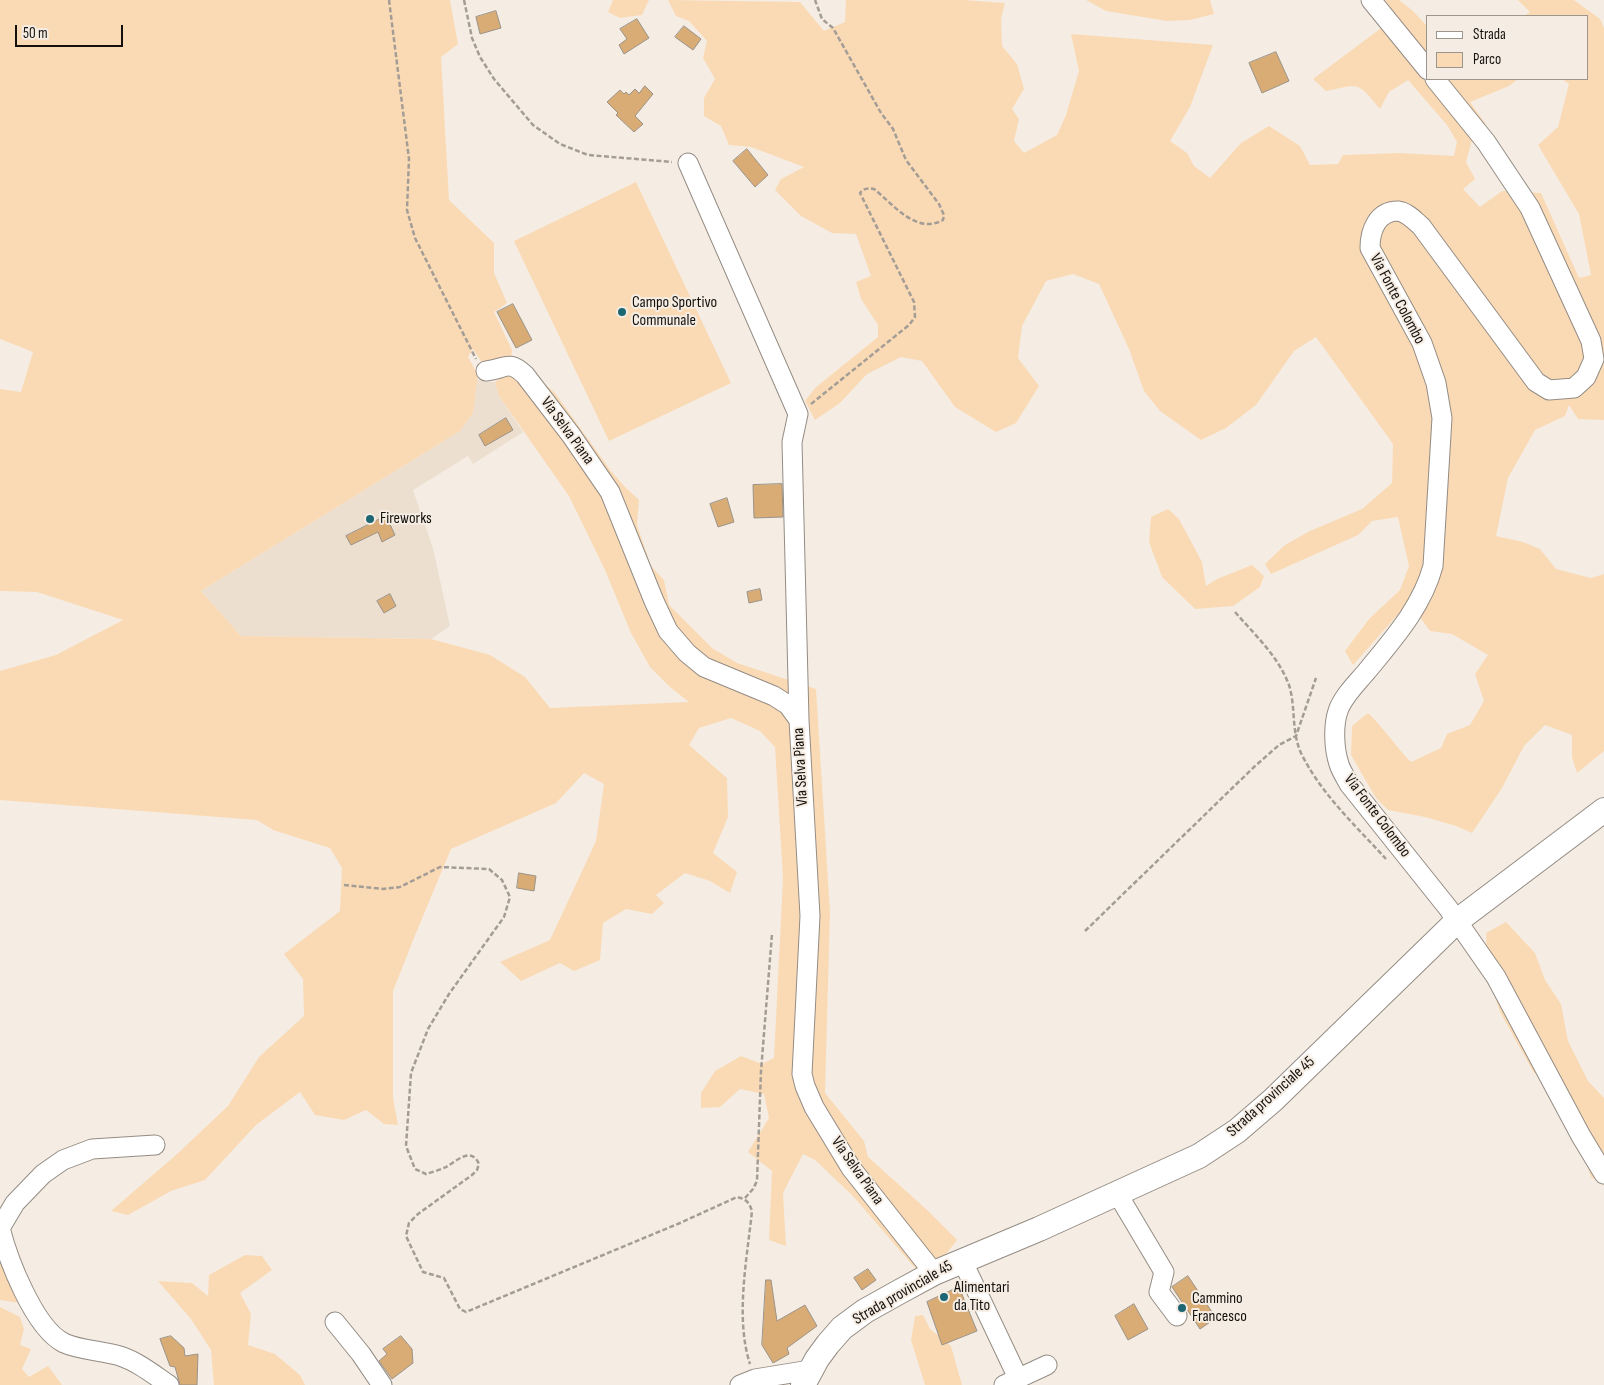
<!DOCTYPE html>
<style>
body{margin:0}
#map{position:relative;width:1604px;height:1385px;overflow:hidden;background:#f5ede3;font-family:"Sofia Sans Condensed",sans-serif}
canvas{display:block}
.legend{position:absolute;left:1426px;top:15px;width:162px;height:65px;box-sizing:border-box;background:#f5ede3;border:1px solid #9b958d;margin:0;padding:6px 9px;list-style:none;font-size:15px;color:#13100d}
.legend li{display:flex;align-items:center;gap:10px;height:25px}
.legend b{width:25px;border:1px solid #9b958d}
.scale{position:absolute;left:15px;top:25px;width:108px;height:22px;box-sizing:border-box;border:2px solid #13100d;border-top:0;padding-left:6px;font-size:15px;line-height:18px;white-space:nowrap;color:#13100d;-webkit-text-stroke:4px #f5ede3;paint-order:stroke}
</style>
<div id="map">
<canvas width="1604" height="1385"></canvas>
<ul class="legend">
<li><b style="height:6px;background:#fff"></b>Strada</li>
<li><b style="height:14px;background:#fadab5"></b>Parco</li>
</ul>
<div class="scale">50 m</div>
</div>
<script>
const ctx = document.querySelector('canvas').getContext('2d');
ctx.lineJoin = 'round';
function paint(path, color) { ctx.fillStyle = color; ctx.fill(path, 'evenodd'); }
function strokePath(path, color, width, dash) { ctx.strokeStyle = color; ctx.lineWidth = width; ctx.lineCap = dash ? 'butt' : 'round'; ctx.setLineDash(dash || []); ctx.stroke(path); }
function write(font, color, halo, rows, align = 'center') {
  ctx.font = font + ' "Sofia Sans Condensed",sans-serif'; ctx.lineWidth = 4; ctx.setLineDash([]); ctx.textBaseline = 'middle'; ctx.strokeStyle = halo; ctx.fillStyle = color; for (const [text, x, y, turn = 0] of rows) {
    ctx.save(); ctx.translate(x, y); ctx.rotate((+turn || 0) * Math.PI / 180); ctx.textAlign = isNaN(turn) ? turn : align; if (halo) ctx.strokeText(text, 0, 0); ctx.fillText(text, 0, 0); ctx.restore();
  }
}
const built = new Path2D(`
 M477,380L495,382L499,396L523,432L473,464L468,456L413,490L433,548L450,626L431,639L241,636L201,591L460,431L473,413Z`);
const green = new Path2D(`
 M0,0H450L458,44L441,57L449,200L494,243V273L507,303L494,312L512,350L511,358L486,369L473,349L468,357L478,375L473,413L460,431L201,591L241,636L431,639L490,655L525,677L550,708L689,702L670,687L650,667L631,633L605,570L569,496L499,396L495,382L511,371L529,370L555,393L611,471L625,487L639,500L637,525L651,566L664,580L669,605L712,648L737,663L816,689L830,912L825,1093L864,1141L868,1157L925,1208L957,1240L946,1254L915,1268L852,1195L815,1160L803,1154L783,1193L786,1246L769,1240L772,1171L748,1152L769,1118L764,1094L740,1089L720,1107L701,1108V1093L715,1071L741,1056L762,1064L774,1058L783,878L775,747L760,731L731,718L699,728L689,745L727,778L728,817L713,853L737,872L730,893L710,881L685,873L656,895L664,903L652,914L626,909L603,923L600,960L574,971L560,963L521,981L500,962L550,940L596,841L604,784L584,773L556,803L451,849L416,933L393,991V1098L398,1125L384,1124L366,1110L344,1120L315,1115L300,1092L256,1125L205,1180L171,1191L128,1215L111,1211L176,1155L228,1106L259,1057L304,1016L303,979L284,954L340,911L342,868L330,848L273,830L257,820L0,800V671L56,655L123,620L37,592L0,591V389L21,392L33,352L0,339Z
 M613,0H649L642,15L620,18L608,12Z
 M668,0L800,2L824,31L845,22L846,0H964L1005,3L1001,19L1002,46L1017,64L1024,89L1012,109L1019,119L1014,141L1024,153L1057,135L1066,115L1079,71L1071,34L1213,45L1190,107L1170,141L1187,153L1194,166L1210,178L1241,143L1269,126L1300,146L1310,165L1338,164L1343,155L1399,153L1454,156L1457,142L1447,125L1408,80L1389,92L1380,109C1357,81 1360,84 1326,91L1313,79L1396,17L1385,0H1399L1412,10L1428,27V79H1518L1509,86L1470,102L1485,123L1472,140L1466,162L1475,179L1463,189L1480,207L1502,191L1541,193L1579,278L1591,275L1579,214L1538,145L1558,127L1569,84L1562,79H1588V16H1524L1530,12L1518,0H1574L1600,19L1604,28V420L1578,419L1569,405L1565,416L1535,430L1508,478L1496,536L1523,542L1540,549L1556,569L1591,578L1604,574V751L1577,773L1572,757V735L1545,725L1524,746L1502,788L1472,833L1456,826L1425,817L1388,810L1376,798L1351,755L1352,726L1368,713C1384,728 1396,747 1411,762L1441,748L1447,734L1470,725L1484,701L1475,674L1488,655L1452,634L1430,631L1409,602L1353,665L1345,651L1369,619L1400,590L1409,566L1398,517L1372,521L1358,535L1271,574L1265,564L1285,545L1310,531L1362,509L1392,483L1393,444L1316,337L1294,351L1256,405L1226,428L1201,440L1160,411L1144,391L1129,349L1099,284L1073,274L1046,281L1022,326L1018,358L1039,386L1016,423L996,432L955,407L922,361L901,357L867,374L840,403L815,420L805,401L815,388L878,337V325L861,299L856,282L871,276L856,234L832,233L801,216L775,190L781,179L804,167L751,147L729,145L721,126L704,116V98L715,79L703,58L707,41L689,21L676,16Z
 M1086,0H1210L1214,14L1190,20L1167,21L1106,11Z
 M636,182L731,383L609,441L514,241Z
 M1168,509L1179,519L1202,562L1206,586L1217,579L1252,565L1264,576L1260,587L1233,606L1195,609L1162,577L1149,542L1151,517Z
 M1506,922L1535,953L1545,980L1561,1004L1568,1041L1588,1081L1604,1098V1185L1591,1177L1584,1156L1548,1076L1534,1073L1500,1012L1488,975L1486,933Z
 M245,1255L262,1256L272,1270L240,1293L251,1314L248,1345L275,1354L300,1375L305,1385H214L211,1350L191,1319L158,1281L192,1283L208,1296L209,1275Z
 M0,1264L7,1267L27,1304L0,1300Z
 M0,1307L20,1317L24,1329L20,1345L31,1349L22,1369L29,1377L48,1366L62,1385H0Z
 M923,1315L930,1329L951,1346L962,1385H925L911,1340L915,1316Z`);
const building = new Path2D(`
 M496,11L501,28L480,34L476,17Z
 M637,19L649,38L624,54L619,45L627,39L620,29Z
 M684,26L701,39L693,50L675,37Z
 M1276,52L1289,81L1262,93L1249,63Z
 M645,86L653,94L635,116L643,124L634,132L616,115L618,113L607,102L620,90L624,94L626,92L629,95L635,89L639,93Z
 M747,149L768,175L755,187L733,161Z
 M513,304L532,340L516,348L497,312Z
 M506,418L513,430L485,446L479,435Z
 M782,484L783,517L754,518L753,485Z
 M727,498L734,522L718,527L710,504Z
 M386,516L395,535L382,542L378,532L351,545L346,536Z
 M760,589L762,600L749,603L747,592Z
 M390,594L396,606L384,613L377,601Z
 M519,873L536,876L534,891L517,888Z
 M868,1269L876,1280L862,1290L854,1278Z
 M1188,1276L1216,1318L1200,1329L1172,1287Z
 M766,1280H771L777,1321L805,1305L817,1326L787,1348L789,1354L773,1363L762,1345Z
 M959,1287L977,1331L942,1345L927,1302Z
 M1134,1304L1148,1329L1128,1340L1115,1316Z
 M171,1336L184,1348L185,1356L198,1354L197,1385H180L175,1367L170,1366L160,1339Z
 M401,1336L412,1349L413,1363L392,1379L379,1361L387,1354L383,1349Z`);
const path = new Path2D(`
 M389,0L409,159L407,210L415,238L476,359
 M464,0L472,38L480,57L494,79L533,125L560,144L588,155L672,162
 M811,404L909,325L915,317L914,302L860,193C864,188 868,188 874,189C893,204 916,235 943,220L944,215L939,204L906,160L893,129L881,113L833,28L822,19L815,0
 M1235,612C1255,635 1278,656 1289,685C1296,707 1291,731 1301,753C1321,794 1356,826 1386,859
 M344,885L383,889L400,887L440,867L489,869L502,880L510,897L504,917L449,994L428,1029L411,1073L406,1146L415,1169L426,1174C432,1172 440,1170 446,1167C457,1161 471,1146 479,1164L477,1170L472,1175L418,1214L409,1223L406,1236L423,1272L444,1278L460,1309L466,1312L680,1223L737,1197C746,1199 749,1202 752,1211C747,1259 735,1318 750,1364
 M1085,931L1254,767L1279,745L1296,736L1316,678
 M745,1198L753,1189L757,1181L761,1071L772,934`);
const minor = new Path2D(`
 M1371,0L1428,70
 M1435,79L1486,142L1530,208L1591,341L1594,359L1586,377L1574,388L1549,390L1536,382L1421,226C1415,221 1407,212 1398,211C1377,211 1370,231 1370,248L1422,343L1436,383L1442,418L1433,566C1422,607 1393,639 1367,671C1357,683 1343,696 1338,711C1333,726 1334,749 1339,764C1341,771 1346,778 1349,784L1448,908L1496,977L1581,1136L1604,1174
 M688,163L798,414L792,442L799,720L810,916L802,1074L805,1086L814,1107L851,1168L934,1273
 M486,371C506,369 508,359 525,375L571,435L610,492L654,601L668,631L687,653L704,667L774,696L788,705L799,720
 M155,1145L92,1149L63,1160L43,1174L15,1203L0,1228C8,1259 34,1328 64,1343C79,1350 103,1351 120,1356C138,1362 153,1374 169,1385
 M1117,1193L1164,1272L1159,1292L1177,1316
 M962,1260L1018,1378
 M335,1322L361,1354L382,1385
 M740,1385L755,1379L810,1370
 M1004,1385L1047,1365`);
const major = new Path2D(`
 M803,1385L817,1359L828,1344L842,1328L865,1311L899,1292L934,1273L1039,1229L1199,1156L1237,1131L1273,1100L1457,921L1604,810`);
const markers = [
 [622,312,5,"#1d6673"],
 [370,519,5,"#1d6673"],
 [944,1297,5,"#1d6673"],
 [1182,1308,5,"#1d6673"]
];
const streetNames = [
 ["Via Fonte Colombo",1397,299,62],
 ["Via Selva Piana",567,431,54],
 ["Via Selva Piana",801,767,-93],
 ["Via Fonte Colombo",1377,816,53],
 ["Strada provinciale 45",1271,1097,-42],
 ["Via Selva Piana",857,1171,55],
 ["Strada provinciale 45",903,1293,-30]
];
const poiNames = [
 ["Campo Sportivo",632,303],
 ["Communale",632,321],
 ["Fireworks",380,519],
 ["Alimentari",954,1288],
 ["da Tito",954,1306],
 ["Cammino",1192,1299],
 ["Francesco",1192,1317]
];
paint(built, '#ecdfcf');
paint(green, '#fadab5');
paint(building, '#d9ac75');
strokePath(building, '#9a938a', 1);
strokePath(minor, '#948c84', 21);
strokePath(major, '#948c84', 26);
strokePath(path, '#a49d96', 2.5, [5, 2.5]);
strokePath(minor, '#fff', 19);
strokePath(major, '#fff', 24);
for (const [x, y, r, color] of markers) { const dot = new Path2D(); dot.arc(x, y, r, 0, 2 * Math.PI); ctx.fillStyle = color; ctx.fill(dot); strokePath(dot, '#f5ede3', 2); }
write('16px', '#13100d', '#f5ede3', streetNames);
write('16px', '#13100d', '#f5ede3', poiNames, 'left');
</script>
